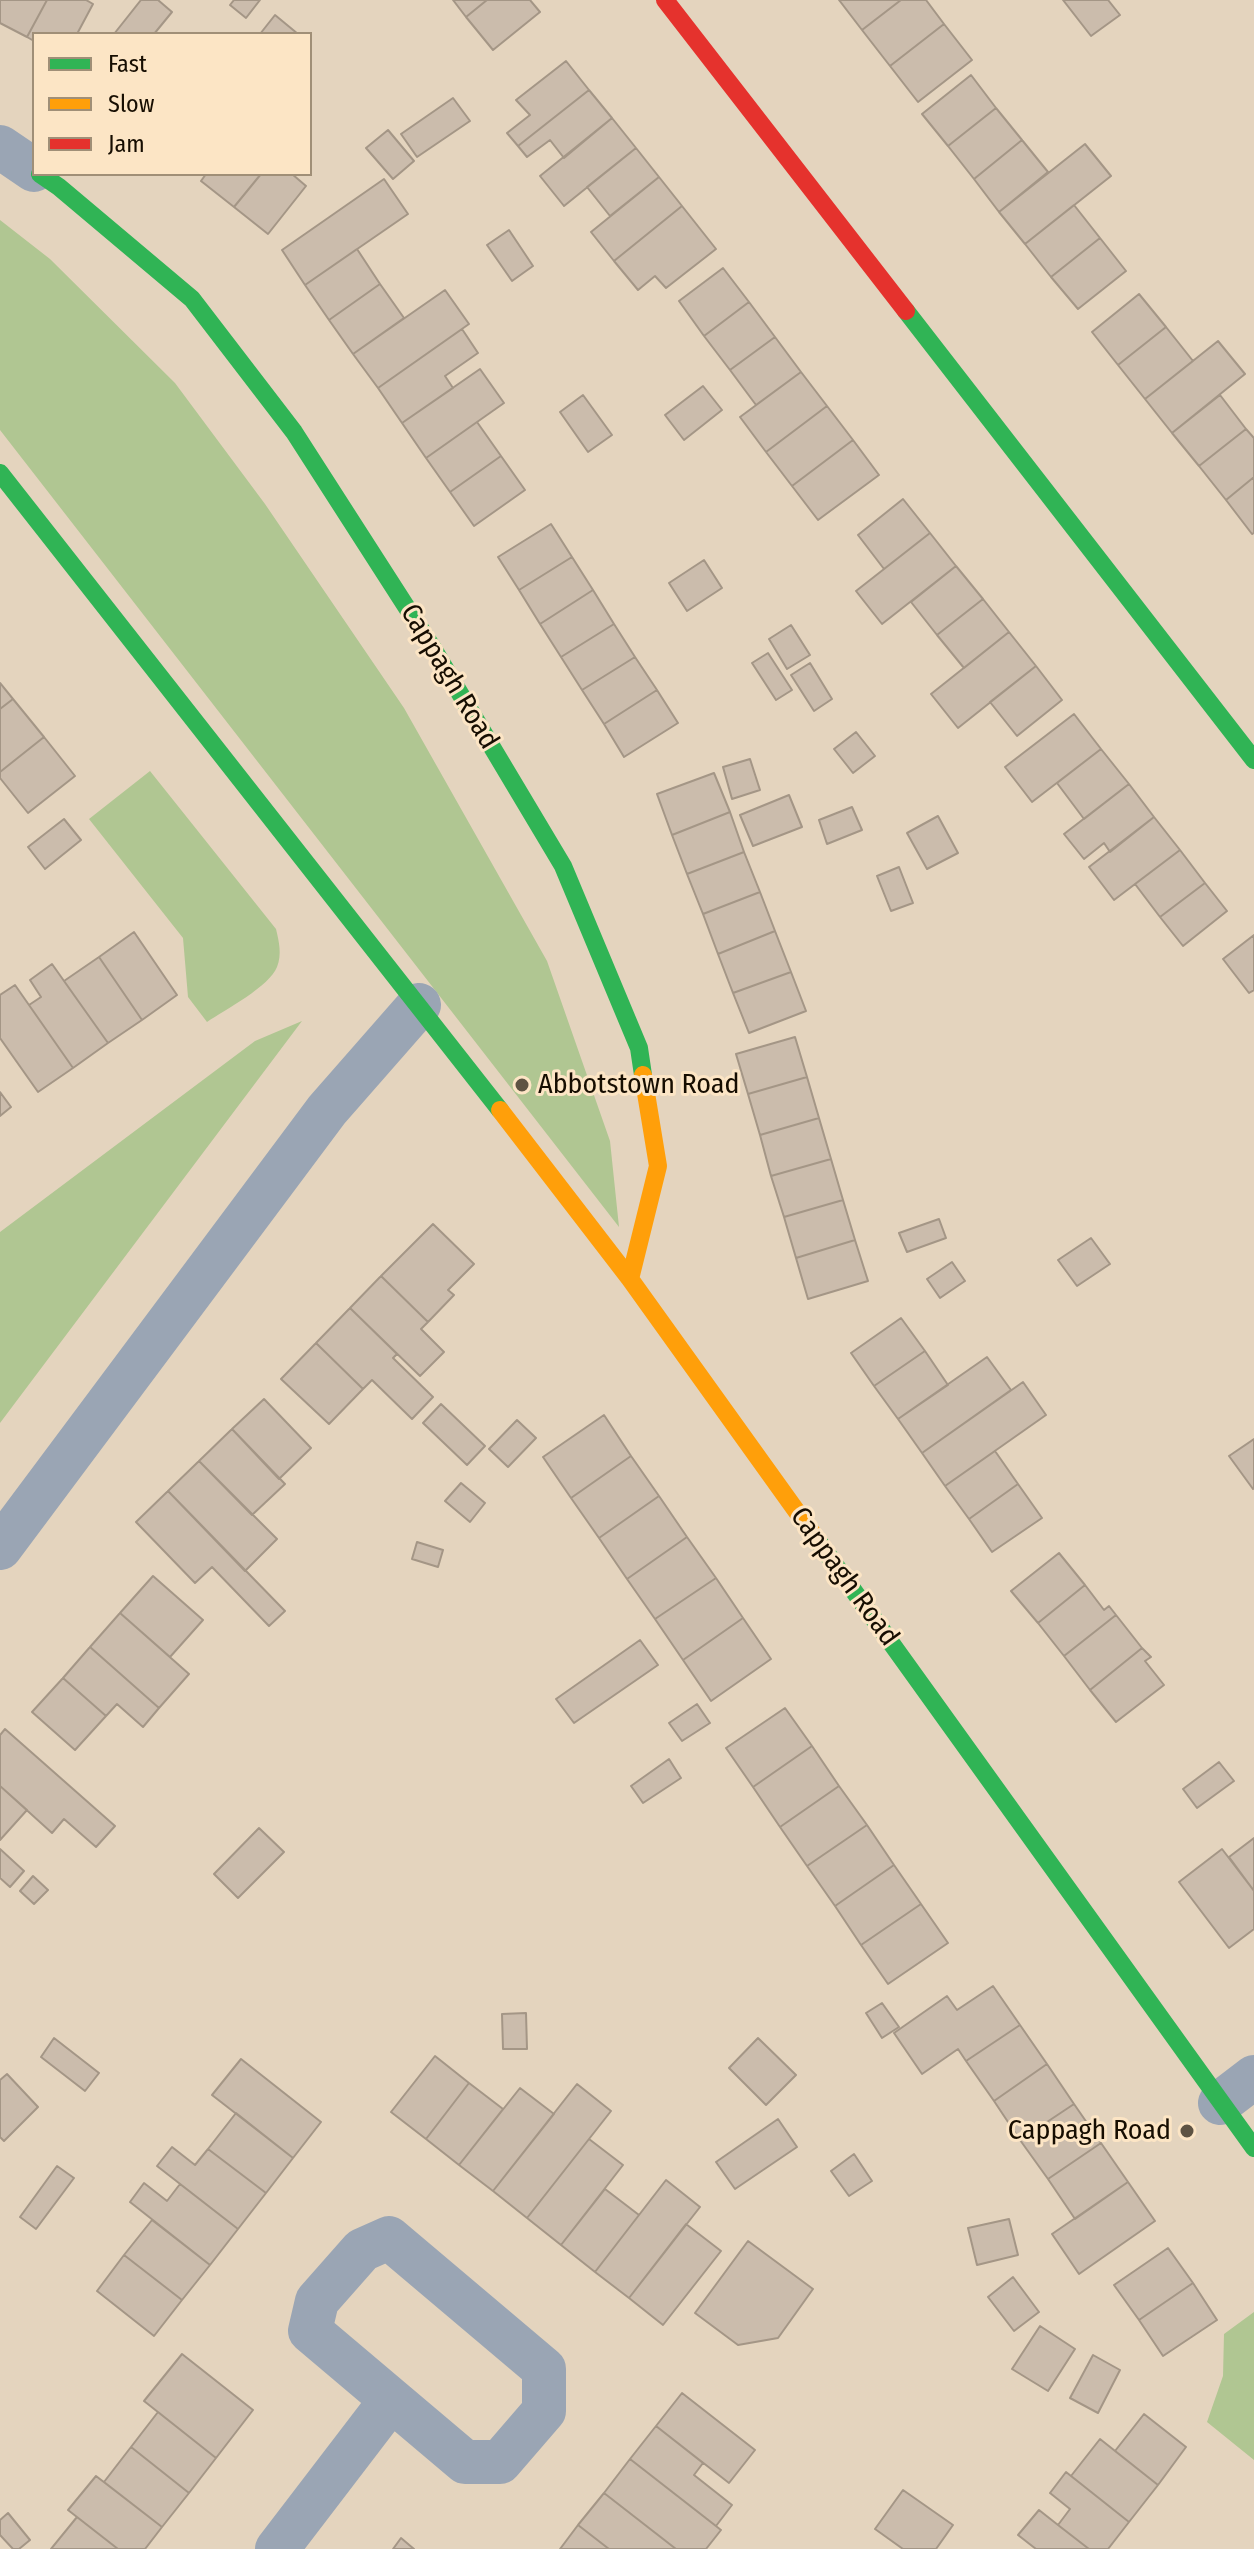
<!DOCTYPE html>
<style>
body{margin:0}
#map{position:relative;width:1254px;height:2549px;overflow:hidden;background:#e4d4be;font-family:"Fira Sans Condensed",sans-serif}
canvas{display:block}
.legend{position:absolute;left:32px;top:32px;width:280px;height:144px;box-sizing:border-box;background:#fce5c5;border:2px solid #a08f77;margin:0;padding:10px 14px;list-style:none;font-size:24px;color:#160d01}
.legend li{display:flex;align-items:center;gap:16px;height:40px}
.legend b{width:40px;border:2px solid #a08f77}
</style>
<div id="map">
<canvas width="1254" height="2549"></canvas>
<ul class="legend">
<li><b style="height:10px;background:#30b455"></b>Fast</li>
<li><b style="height:10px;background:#ff9f0a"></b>Slow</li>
<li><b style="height:10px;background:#e5322d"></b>Jam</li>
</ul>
</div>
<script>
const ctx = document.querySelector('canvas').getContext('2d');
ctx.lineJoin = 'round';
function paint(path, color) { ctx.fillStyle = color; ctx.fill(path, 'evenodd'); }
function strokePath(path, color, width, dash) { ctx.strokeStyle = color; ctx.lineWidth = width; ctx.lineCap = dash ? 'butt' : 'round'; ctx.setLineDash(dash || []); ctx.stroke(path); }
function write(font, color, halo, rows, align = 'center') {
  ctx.font = font + ' "Fira Sans Condensed",sans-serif'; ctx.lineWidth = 6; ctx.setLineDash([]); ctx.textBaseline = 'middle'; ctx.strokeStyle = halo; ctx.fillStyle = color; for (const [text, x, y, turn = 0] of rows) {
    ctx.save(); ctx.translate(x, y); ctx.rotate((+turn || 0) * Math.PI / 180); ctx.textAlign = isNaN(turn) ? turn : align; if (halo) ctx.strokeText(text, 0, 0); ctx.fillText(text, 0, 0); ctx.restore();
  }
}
const green = new Path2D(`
 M0,220L50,259L175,383L265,504L404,708L547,961L610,1141L619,1227L0,430Z
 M150,771L276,929C279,942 282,954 277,967C270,986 225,1010 207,1022L188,997L183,938L89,819Z
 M302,1021L0,1423V1232L255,1041Z
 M1254,2312V2460L1207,2422L1223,2376L1224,2334Z`);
const building = new Path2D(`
 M0,0H47L27,37L0,23Z
 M47,0H86L93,4L77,34H34V41L27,37Z
 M141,0H158L172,12L154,34H114Z
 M234,0H260L246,18L230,5Z
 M453,0H487L466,17Z
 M487,0H530L540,12L493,50L466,17Z
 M839,0H901L862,30Z
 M901,0H926L944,24L890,66L862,30Z
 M1063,0H1108L1120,15L1091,36Z
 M275,15L298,34H260Z
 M944,24L972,60L918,102L890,66Z
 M566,61L589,90L518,146L507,133L530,115L516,100Z
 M971,75L996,108L948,146L922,114Z
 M589,90L612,118L564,158L550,140L527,157L518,146Z
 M453,98L470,121L417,157L401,134Z
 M996,108L1022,140L974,179L948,146Z
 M612,118L636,148L564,206L540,176Z
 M388,130L414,161L393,179L366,148Z
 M1022,140L1048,172L999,212L974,179Z
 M1085,144L1111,176L1025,244L999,212Z
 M636,148L659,177L610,216L587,187Z
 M206,174H261L234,207L201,181Z
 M261,174H292L306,186L268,234L234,207Z
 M659,177L682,206L614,261L591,232Z
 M384,179L408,214L305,285L282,250Z
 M1074,205L1100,238L1051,277L1025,244Z
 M682,206L716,249L666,288L655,276L638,290L614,261Z
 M509,230L533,266L512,281L487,245Z
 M1100,238L1126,271L1078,309L1051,277Z
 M357,249L380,284L329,320L305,285Z
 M723,268L749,302L704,336L679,301Z
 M380,284L404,318L353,354L329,320Z
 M445,290L469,324L378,388L353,354Z
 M1139,294L1166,327L1118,365L1092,332Z
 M749,302L775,337L730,370L704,336Z
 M1166,327L1193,361L1145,399L1118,365Z
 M462,329L478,353L445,376L453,388L402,423L378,388Z
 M775,337L801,372L756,405L730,370Z
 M1218,341L1245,374L1172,433L1145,399Z
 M480,369L504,403L426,458L402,423Z
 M801,372L827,406L766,452L740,417Z
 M703,386L722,410L684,440L665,415Z
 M583,395L612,435L588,452L560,412Z
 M1220,395L1246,429L1199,466L1172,433Z
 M827,406L853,440L792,486L766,452Z
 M477,422L501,456L450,492L426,458Z
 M1246,429L1254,438V477L1226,500L1199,466Z
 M853,440L879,475L818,520L792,486Z
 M501,456L525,490L474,526L450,492Z
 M1254,477V533L1252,534L1226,500Z
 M903,499L930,533L884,569L858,535Z
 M551,524L572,557L519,590L498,557Z
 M930,533L956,566L882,624L856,591Z
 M572,557L593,590L540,624L519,590Z
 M704,560L722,588L687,611L669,583Z
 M956,566L983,599L937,635L911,602Z
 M593,590L614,624L561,657L540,624Z
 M983,599L1009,632L964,668L937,635Z
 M614,624L635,657L582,690L561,657Z
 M791,625L810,655L787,669L769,639Z
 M1009,632L1036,666L958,728L931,694Z
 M768,653L792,690L776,700L752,663Z
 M635,657L657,690L604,724L582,690Z
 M810,663L832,699L814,711L791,675Z
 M1036,666L1062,700L1017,736L990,702Z
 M0,683L13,699L0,709Z
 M657,690L678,723L624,757L604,724Z
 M13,699L44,737L0,772V709Z
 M1074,714L1101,749L1032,802L1005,767Z
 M856,732L875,756L853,773L834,749Z
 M44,737L75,776L28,813L0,778V772Z
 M1101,749L1129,784L1084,819L1057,783Z
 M750,759L760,790L732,799L723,767Z
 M714,773L730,812L672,835L657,794Z
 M1129,784L1154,817L1110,852L1104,843L1084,859L1064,834Z
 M789,795L802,827L753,846L740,815Z
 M852,807L862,830L827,844L819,820Z
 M730,812L744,852L687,874L672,835Z
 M938,816L958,853L927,869L907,833Z
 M1154,817L1180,850L1114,900L1089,867Z
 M64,819L81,840L45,869L28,847Z
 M1180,850L1205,883L1160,917L1135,884Z
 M744,852L760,892L703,914L687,874Z
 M899,867L913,903L891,911L877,876Z
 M1205,883L1227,911L1183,946L1160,917Z
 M760,892L775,931L718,954L703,914Z
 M775,931L791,972L733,993L718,954Z
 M134,932L177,995L142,1020L99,957Z
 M1254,935V990L1249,993L1223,959Z
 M99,957L142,1020L108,1043L64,981Z
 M52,964L108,1043L73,1068L29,1005L41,997L30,980Z
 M791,972L806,1011L749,1033L733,993Z
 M15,985L73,1068L38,1092L0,1038V995Z
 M795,1037L807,1077L748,1094L736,1054Z
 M807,1077L819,1118L760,1135L748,1094Z
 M0,1092L11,1107L0,1116Z
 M819,1118L831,1159L771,1176L760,1135Z
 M831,1159L843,1200L784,1217L771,1176Z
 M843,1200L855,1240L796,1258L784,1217Z
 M939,1219L946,1238L907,1252L899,1233Z
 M433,1224L474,1264L448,1290L454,1295L428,1322L381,1276Z
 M1091,1238L1110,1264L1077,1286L1058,1260Z
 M855,1240L868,1281L808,1299L796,1258Z
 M952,1262L965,1281L940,1298L927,1279Z
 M381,1276L428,1322L421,1329L444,1352L420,1376L350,1308Z
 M350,1308L397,1354L393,1358L433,1397L412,1419L372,1380L363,1389L316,1343Z
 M901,1318L925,1351L874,1386L851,1353Z
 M316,1343L363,1389L329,1424L281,1379Z
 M925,1351L948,1385L898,1419L874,1386Z
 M987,1357L1011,1390L922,1453L898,1419Z
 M1023,1382L1046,1415L945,1486L922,1453Z
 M264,1399L311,1448L279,1479L232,1429Z
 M441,1404L485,1446L467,1465L423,1423Z
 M604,1415L631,1456L571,1498L543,1457Z
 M517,1420L536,1438L508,1467L489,1449Z
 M232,1429L285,1484L252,1515L199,1461Z
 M1254,1439V1488L1253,1489L1229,1456Z
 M995,1451L1018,1484L969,1519L945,1486Z
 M631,1456L659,1496L599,1538L571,1498Z
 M199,1461L277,1539L245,1571L168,1491Z
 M461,1483L485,1503L470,1522L445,1501Z
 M1018,1484L1042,1518L992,1552L969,1519Z
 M168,1491L285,1611L269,1626L212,1567L195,1583L136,1522Z
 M659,1496L687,1537L627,1579L599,1538Z
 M687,1537L716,1578L655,1619L627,1579Z
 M417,1542L443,1550L438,1567L412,1559Z
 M1059,1553L1085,1585L1038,1623L1011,1591Z
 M153,1576L203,1620L170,1657L120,1613Z
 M716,1578L743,1618L683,1660L655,1619Z
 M1085,1585L1104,1610L1109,1606L1116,1615L1064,1656L1038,1623Z
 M120,1613L189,1674L159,1708L90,1647Z
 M1116,1615L1142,1648L1090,1690L1064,1656Z
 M743,1618L771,1659L711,1701L683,1660Z
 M640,1640L658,1665L574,1723L556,1699Z
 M90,1647L159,1708L143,1727L117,1704L106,1716L63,1678Z
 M1142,1648L1151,1657L1145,1661L1164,1685L1116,1722L1090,1690Z
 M63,1678L106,1716L75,1750L32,1712Z
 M697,1704L710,1723L682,1741L669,1723Z
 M785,1708L812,1746L753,1787L726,1748Z
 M5,1729L115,1826L96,1847L64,1819L52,1833L0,1786V1735Z
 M812,1746L839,1786L780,1827L753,1787Z
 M669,1759L681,1778L643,1803L631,1786Z
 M1219,1762L1234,1781L1197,1808L1183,1789Z
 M0,1786L27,1810L0,1840Z
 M839,1786L867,1825L807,1866L780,1827Z
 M867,1825L894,1865L835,1906L807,1866Z
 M259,1828L284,1852L238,1898L214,1874Z
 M1254,1838V1891L1229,1857Z
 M0,1849L24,1871L10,1887L0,1878Z
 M1222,1849L1254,1891V1929L1229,1948L1179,1882Z
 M894,1865L921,1904L861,1945L835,1906Z
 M33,1876L48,1890L34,1904L20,1891Z
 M921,1904L948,1943L888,1984L861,1945Z
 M993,1986L1020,2025L966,2061L958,2049L922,2074L894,2033L947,1996L957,2010Z
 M882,2003L899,2027L882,2038L866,2013Z
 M526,2013L527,2049H503L502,2014Z
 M1020,2025L1047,2064L994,2101L966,2061Z
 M54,2038L99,2073L85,2091L41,2057Z
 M758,2038L796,2075L766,2105L729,2068Z
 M435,2056L469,2083L426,2139L391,2112Z
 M241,2059L321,2122L293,2158L212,2095Z
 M1047,2064L1074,2104L1020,2140L994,2101Z
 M7,2074L38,2107L4,2141L0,2137V2080Z
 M469,2083L503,2109L459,2165L426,2139Z
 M577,2084L611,2111L527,2218L493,2191Z
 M520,2088L554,2114L493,2191L459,2165Z
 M1074,2104L1101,2143L1048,2179L1020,2140Z
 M236,2113L293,2158L266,2193L208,2149Z
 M778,2119L797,2147L735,2189L716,2162Z
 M589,2139L623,2165L561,2245L527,2218Z
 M1101,2143L1128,2182L1075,2219L1048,2179Z
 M172,2147L195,2165L208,2149L266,2193L238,2229L157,2166Z
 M854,2154L872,2181L849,2196L831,2171Z
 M57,2166L74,2178L36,2229L20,2217Z
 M666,2180L700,2207L629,2298L595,2272Z
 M1128,2182L1155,2221L1079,2274L1052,2234Z
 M144,2183L167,2201L180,2184L238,2229L210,2265L130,2202Z
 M605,2189L639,2215L595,2272L561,2245Z
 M1009,2219L1018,2255L977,2265L968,2228Z
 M152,2220L210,2265L182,2300L124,2255Z
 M686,2224L721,2251L663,2325L629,2298Z
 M748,2241L813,2289L778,2338L738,2345L695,2313Z
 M1168,2248L1193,2283L1139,2320L1114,2285Z
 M124,2255L182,2300L154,2336L97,2291Z
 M1013,2277L1039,2312L1014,2331L988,2297Z
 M1193,2283L1217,2320L1163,2356L1139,2320Z
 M1040,2326L1075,2349L1048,2391L1012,2369Z
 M182,2354L253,2410L216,2458L144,2401Z
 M1093,2355L1120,2370L1098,2413L1070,2398Z
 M682,2393L755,2450L729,2483L656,2426Z
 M158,2412L216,2458L189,2493L131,2447Z
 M1144,2414L1186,2447L1158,2485L1115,2451Z
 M656,2426L703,2463L694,2475L732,2505L716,2526L630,2459Z
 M1100,2439L1158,2485L1129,2522L1071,2476Z
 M131,2447L189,2493L162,2527L104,2482Z
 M630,2459L721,2530L706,2549H676L604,2493Z
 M1066,2472L1129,2522L1108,2549H1089L1058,2525L1070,2509L1050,2493Z
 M96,2476L162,2527L145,2549H118L68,2510Z
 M903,2490L953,2525L936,2549H903L875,2529Z
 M604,2493L676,2549H609L578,2525Z
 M1039,2510L1058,2525L1089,2549H1036L1018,2535Z
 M8,2513L30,2540L19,2549H13L0,2535V2520Z
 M77,2517L118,2549H51Z
 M578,2525L609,2549H560Z
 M401,2538L414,2549H393Z`);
const street = new Path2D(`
 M0,147L34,170
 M0,1548L327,1110L419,1005
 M1220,2103L1254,2077
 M389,2238L544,2369V2411L500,2462H465L310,2331L317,2301L362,2250Z
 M277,2549L391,2400`);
const fast = new Path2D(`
 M40,174L59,187L192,299L294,432L434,650L563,866L639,1048L643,1075
 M906,311L1254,760
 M0,473L500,1110
 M815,1537L1254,2148`);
const slow = new Path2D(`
 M500,1110L630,1279L815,1537
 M630,1279L658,1166L643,1075`);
const jam = new Path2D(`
 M665,0L906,311`);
const markers = [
 [522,1085,8,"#5e5343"],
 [1187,2131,8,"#5e5343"]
];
const streetNames = [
 ["Cappagh Road",449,677,59],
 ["Cappagh Road",844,1577,54]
];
const poiNames = [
 ["Abbotstown Road",538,1085],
 ["Cappagh Road",1171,2131,"right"]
];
paint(green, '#b0c692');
paint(building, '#cbbcac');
strokePath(building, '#a49686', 2);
strokePath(street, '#9aa5b4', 44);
strokePath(fast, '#30b455', 18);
strokePath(slow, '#ff9f0a', 18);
strokePath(jam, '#e5322d', 18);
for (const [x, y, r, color] of markers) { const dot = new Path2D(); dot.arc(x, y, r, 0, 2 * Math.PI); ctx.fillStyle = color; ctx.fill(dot); strokePath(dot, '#fce5c5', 3); }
write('28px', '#160d01', '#fce5c5', streetNames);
write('28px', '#160d01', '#fce5c5', poiNames, 'left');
</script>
